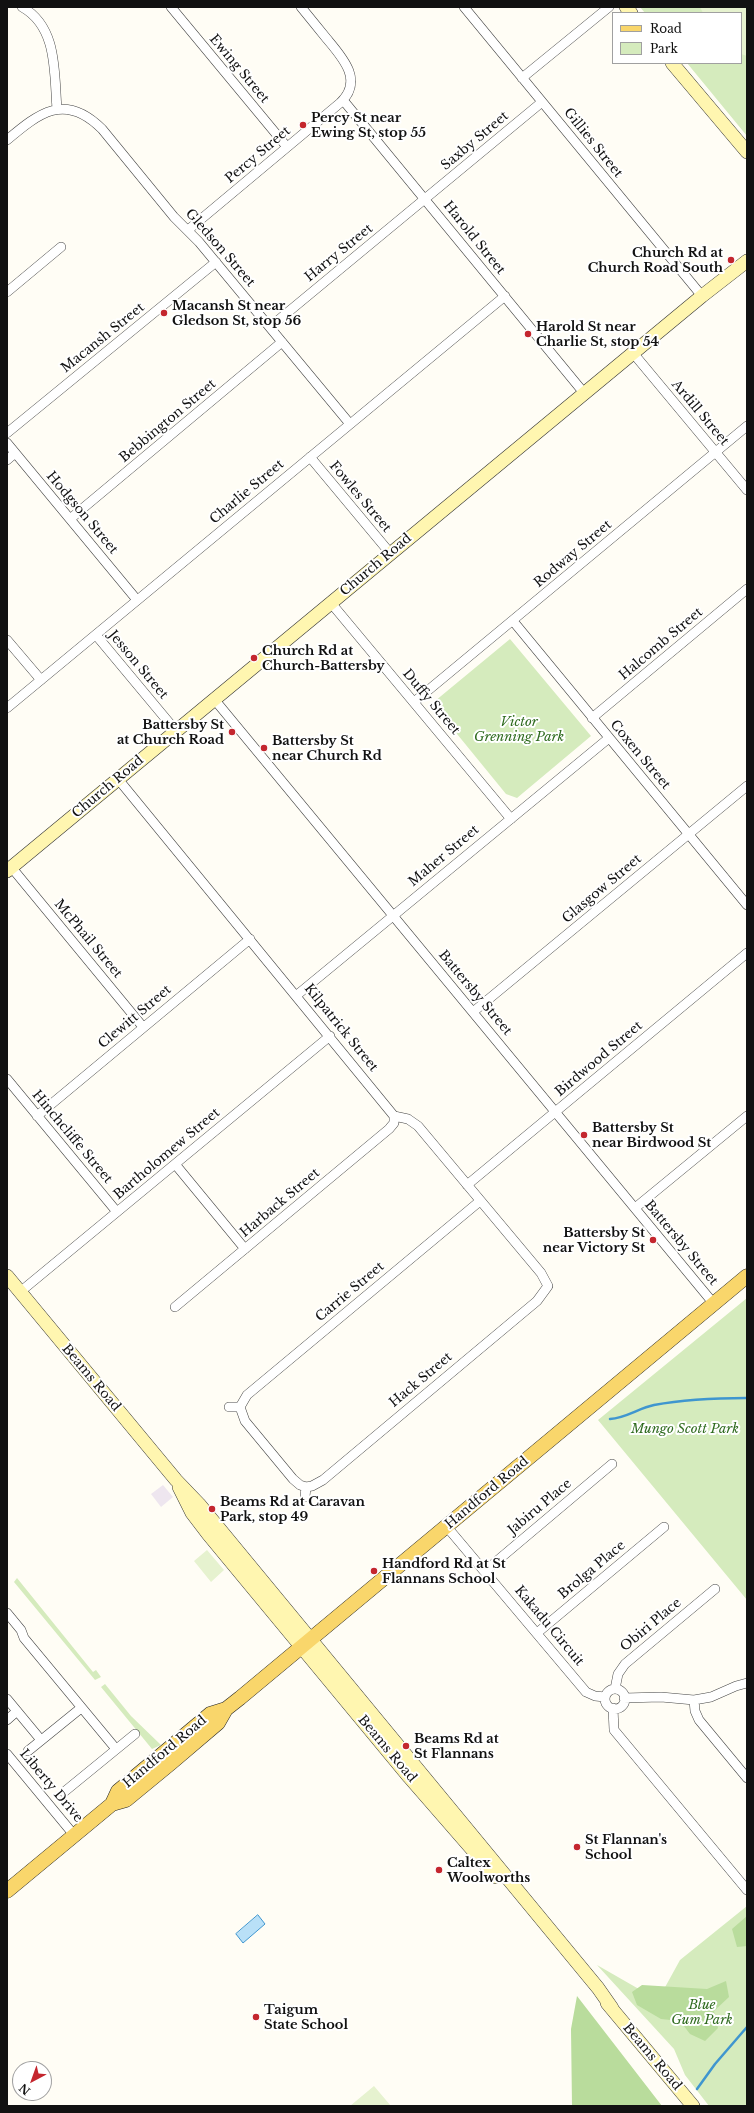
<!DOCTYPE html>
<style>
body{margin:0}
#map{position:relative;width:754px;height:2113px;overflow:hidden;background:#fffdf5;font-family:"Libre Baskerville",serif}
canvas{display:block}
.frame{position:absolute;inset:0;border:8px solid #111;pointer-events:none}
.legend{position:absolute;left:612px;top:12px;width:130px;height:52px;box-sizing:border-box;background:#fff;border:1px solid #a0a0a0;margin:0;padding:5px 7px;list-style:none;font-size:12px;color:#111}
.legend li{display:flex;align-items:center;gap:8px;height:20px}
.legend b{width:20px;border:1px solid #a0a0a0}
.north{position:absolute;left:12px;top:2061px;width:40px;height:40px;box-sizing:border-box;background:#fff;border:1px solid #a0a0a0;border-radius:50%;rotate:221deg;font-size:11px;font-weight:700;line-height:16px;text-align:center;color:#111}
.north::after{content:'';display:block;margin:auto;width:14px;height:18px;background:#c4262e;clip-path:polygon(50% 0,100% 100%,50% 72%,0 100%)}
</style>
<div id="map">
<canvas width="754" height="2113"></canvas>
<div class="frame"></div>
<ul class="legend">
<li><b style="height:5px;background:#f9d66b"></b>Road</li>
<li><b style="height:11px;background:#d5ebbd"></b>Park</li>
</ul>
<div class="north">N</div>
</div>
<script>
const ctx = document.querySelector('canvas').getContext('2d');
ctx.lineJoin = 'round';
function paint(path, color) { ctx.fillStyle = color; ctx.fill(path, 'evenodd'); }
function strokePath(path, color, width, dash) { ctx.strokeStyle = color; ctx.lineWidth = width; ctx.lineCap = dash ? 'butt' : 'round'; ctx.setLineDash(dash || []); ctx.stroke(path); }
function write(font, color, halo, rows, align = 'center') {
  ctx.font = font + ' "Libre Baskerville",serif'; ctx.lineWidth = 4; ctx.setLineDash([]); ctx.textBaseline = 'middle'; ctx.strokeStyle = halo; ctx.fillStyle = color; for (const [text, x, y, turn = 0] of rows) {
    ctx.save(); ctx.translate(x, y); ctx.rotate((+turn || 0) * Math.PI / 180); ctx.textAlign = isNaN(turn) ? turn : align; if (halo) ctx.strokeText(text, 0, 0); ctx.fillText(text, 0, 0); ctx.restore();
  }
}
const industrial = new Path2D(`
 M163,1485L173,1497L161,1507L151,1494Z`);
const green = new Path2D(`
 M640,7H747V136L687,63H741V13H645Z
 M510,639L591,736L517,798L506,794L435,707V701Z
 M747,1298V1600L598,1420Z
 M17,1578L93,1672L96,1670L101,1677L95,1680L14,1582Z
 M105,1684L131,1716L161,1745L152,1749L101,1687Z
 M747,1906V2106H709L685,2075L674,2049L597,1965L658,2000L680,1960Z`);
const forest = new Path2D(`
 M747,1916V1946L737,1947L732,1929Z
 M726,1981L729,1997L714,2011L718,2028L705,2041L690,2034L680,2021L661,2019L637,2005L632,1992L642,1985L707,1989Z
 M577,1996L662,2106H572L571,2029Z`);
const pitch = new Path2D(`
 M700,7H747V56L741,54V13H703Z
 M207,1550L224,1570L211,1582L194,1561Z
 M374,2086L391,2106H350Z`);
const water = new Path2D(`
 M258,1915L265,1924L243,1943L236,1934Z`);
const stream = new Path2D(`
 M610,1419C626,1418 639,1408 654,1405C686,1399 715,1398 747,1398
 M697,2089L715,2064L747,2027`);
const street = new Path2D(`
 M22,7C58,27 54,73 57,109
 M171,7L287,147
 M464,7L702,296
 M522,78L609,7
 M343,100L584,393
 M7,140C39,113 65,92 102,129L174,217L199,242L350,424
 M188,230L340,103C364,81 343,58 327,39C318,28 310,18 301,7
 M7,292L61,247
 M270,327L542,102
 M633,353L747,490
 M7,433L216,262
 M7,443L137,600
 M310,457L390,553
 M7,460L15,453
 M70,519L282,342
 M331,603L511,819
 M513,621L747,905
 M96,635L176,731
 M7,640L41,680
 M214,699L714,1304
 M414,702L747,426
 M7,708L505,296
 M592,718L747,589
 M118,779L394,1116L408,1119L418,1126L541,1273L548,1286L537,1301L323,1480L312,1486L306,1487
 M12,868L143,1027
 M297,995L609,738
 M473,1012L747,786
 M7,1079L117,1212
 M37,1116L250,939
 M175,1164L245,1249
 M467,1185L747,953
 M635,1208L747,1116
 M20,1292L330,1036
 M175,1307L389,1129L394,1123V1116
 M229,1407H240L245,1421L293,1479L300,1485L306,1487L305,1497
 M240,1407L247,1395L480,1201
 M447,1527L586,1692L595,1696L605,1697
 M485,1571L612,1464
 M7,1613L21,1630L24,1638L116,1749
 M537,1633L664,1527
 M615,1689L618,1674L625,1664L715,1589
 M605 1699a10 10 0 1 1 20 0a10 10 0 1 1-20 0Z
 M624,1698L661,1697L694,1700L711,1697L736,1686L747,1683
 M7,1699L41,1740
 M694,1700L695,1711L699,1720L747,1778
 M613,1708L614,1730L747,1890
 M7,1720L17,1711
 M28,1751L81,1708
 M7,1754L74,1835
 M64,1792L135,1734`);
const secondary = new Path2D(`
 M626,7L631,13
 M672,63L747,152
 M7,871L702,296L747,261
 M7,1276L176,1480L199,1504L598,1988L612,2008
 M179,1487L192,1513L208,1534L409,1777L496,1877
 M607,2003L693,2106`);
const primary = new Path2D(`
 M112,1804L118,1791L210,1714L226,1709
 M7,1891L112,1804L126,1800L171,1763L218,1723L226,1709L240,1698L747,1276`);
const markers = [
 [303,125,4,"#c4262e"],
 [731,260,4,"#c4262e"],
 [164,313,4,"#c4262e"],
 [528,334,4,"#c4262e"],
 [254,658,4,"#c4262e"],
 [232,732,4,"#c4262e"],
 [264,748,4,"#c4262e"],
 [584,1135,4,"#c4262e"],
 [653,1240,4,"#c4262e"],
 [212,1509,4,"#c4262e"],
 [374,1571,4,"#c4262e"],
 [406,1746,4,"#c4262e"],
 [577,1847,4,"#c4262e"],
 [439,1870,4,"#c4262e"],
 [256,2017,4,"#c4262e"]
];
const streetNames = [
 ["Ewing Street",239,69,50],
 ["Saxby Street",475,141,-40],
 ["Gillies Street",593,143,51],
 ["Percy Street",258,155,-40],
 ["Harold Street",474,238,51],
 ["Gledson Street",220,248,49],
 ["Harry Street",339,253,-39],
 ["Macansh Street",103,338,-39],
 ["Ardill Street",700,413,50],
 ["Bebbington Street",168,421,-40],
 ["Charlie Street",247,492,-40],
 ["Fowles Street",360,497,50],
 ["Hodgson Street",82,513,50],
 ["Rodway Street",573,554,-40],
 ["Church Road",376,565,-40],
 ["Halcomb Street",661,644,-40],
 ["Jesson Street",138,665,50],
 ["Duffy Street",431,702,50],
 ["Coxen Street",640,755,50],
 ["Church Road",108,787,-40],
 ["Maher Street",444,856,-40],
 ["Glasgow Street",602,889,-40],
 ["McPhail Street",88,939,50],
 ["Battersby Street",475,993,50],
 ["Clewitt Street",135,1017,-40],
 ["Kilpatrick Street",341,1028,51],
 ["Birdwood Street",599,1059,-40],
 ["Hinchcliffe Street",72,1137,50],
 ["Bartholomew Street",167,1154,-40],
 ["Harback Street",280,1203,-40],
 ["Battersby Street",681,1243,50],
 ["Carrie Street",350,1292,-40],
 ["Beams Road",91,1378,50],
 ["Hack Street",421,1380,-40],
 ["Handford Road",487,1493,-40],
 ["Jabiru Place",540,1507,-40],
 ["Brolga Place",592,1570,-40],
 ["Obiri Place",651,1625,-40],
 ["Kakadu Circuit",549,1626,50],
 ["Beams Road",387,1749,50],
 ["Handford Road",165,1752,-40],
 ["Liberty Drive",51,1786,50],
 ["Beams Road",652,2057,50]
];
const poiNames = [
 ["Percy St near",311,118],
 ["Ewing St, stop 55",311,133],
 ["Church Rd at",723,253,"right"],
 ["Church Road South",723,268,"right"],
 ["Macansh St near",172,306],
 ["Gledson St, stop 56",172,321],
 ["Harold St near",536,327],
 ["Charlie St, stop 54",536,342],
 ["Church Rd at",262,651],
 ["Church-Battersby",262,666],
 ["Battersby St",224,725,"right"],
 ["at Church Road",224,740,"right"],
 ["Battersby St",272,741],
 ["near Church Rd",272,756],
 ["Battersby St",592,1128],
 ["near Birdwood St",592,1143],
 ["Battersby St",645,1233,"right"],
 ["near Victory St",645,1248,"right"],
 ["Beams Rd at Caravan",220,1502],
 ["Park, stop 49",220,1517],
 ["Handford Rd at St",382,1564],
 ["Flannans School",382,1579],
 ["Beams Rd at",414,1739],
 ["St Flannans",414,1754],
 ["St Flannan's",585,1840],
 ["School",585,1855],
 ["Caltex",447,1863],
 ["Woolworths",447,1878],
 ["Taigum",264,2010],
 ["State School",264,2025]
];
const parkNames = [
 ["Victor",519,722],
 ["Grenning Park",519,737],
 ["Mungo Scott Park",685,1429],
 ["Blue",702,2005],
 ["Gum Park",702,2020]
];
paint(industrial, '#eee6ef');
paint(green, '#d5ebbd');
paint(forest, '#b9dc9c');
paint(pitch, '#e6f2cf');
paint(water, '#b9e0f7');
strokePath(water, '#3f96cf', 1);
strokePath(stream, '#3f96cf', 2.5);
strokePath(street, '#444', 10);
strokePath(secondary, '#333', 14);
strokePath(primary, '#222', 15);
strokePath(street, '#fff', 9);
strokePath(secondary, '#fff6b0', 13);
strokePath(primary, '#f9d66b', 14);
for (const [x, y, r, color] of markers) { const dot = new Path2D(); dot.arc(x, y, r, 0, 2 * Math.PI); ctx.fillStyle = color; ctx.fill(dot); strokePath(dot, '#fff', 1.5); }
write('13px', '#111', '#fff', streetNames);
write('bold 13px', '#111', '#fff', poiNames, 'left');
write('italic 13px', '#2f6b1f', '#fff', parkNames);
</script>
